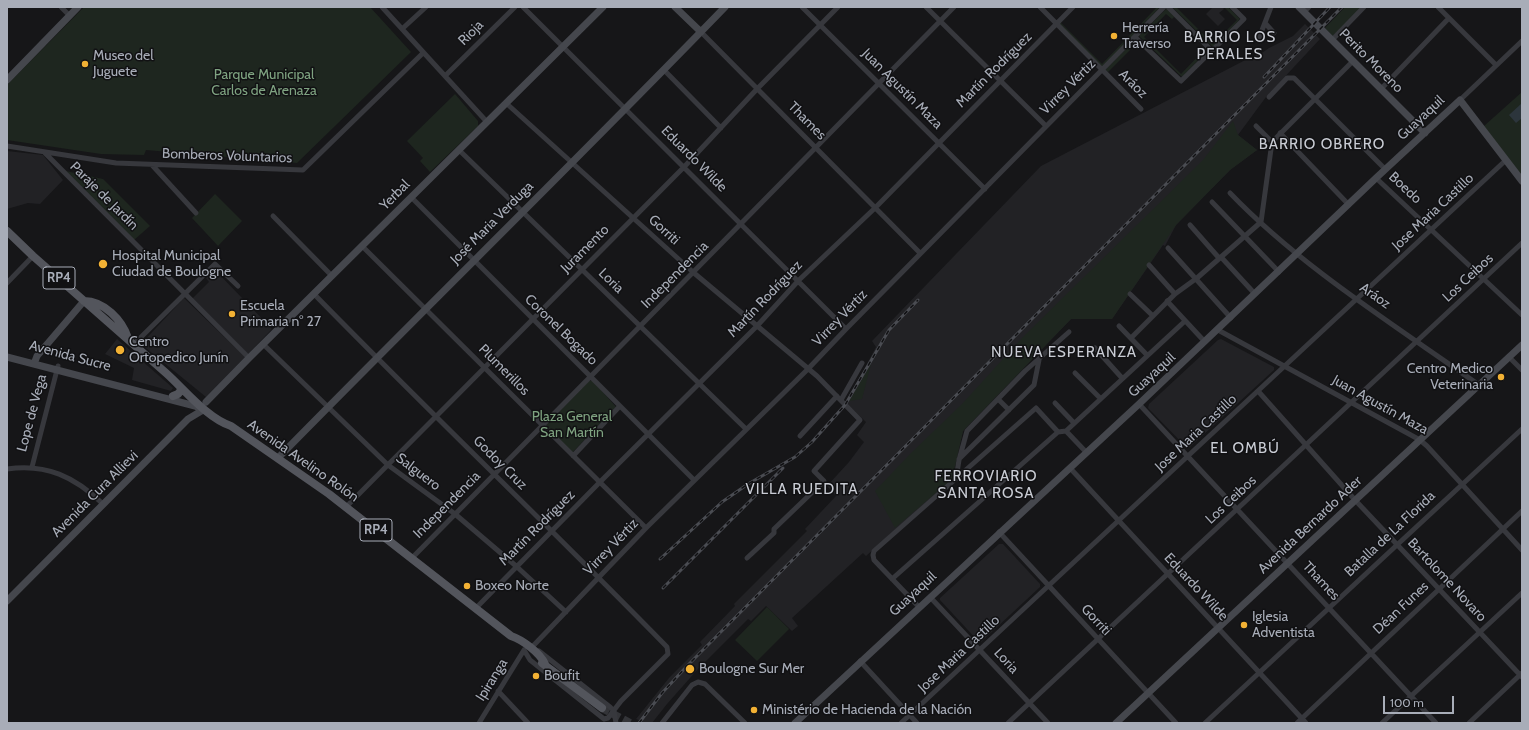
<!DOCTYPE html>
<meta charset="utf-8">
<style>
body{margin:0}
#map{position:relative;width:1529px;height:730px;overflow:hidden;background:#161618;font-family:Cabin,sans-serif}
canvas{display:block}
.frame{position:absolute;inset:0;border:8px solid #a8adb8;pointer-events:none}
.scale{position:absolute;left:1383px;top:696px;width:71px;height:18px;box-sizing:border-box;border:2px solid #a8adb8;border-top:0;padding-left:5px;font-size:12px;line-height:14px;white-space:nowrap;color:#a8adb8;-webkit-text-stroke:3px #111113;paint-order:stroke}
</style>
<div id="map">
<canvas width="1529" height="730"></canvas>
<div class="frame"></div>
<div class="scale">100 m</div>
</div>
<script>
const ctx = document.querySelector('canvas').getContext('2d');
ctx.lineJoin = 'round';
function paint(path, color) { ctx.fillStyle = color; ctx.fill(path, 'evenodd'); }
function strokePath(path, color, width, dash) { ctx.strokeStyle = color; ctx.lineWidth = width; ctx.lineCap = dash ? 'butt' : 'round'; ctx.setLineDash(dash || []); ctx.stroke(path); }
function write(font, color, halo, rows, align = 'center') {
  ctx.font = font + ' Cabin,sans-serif'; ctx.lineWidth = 3; ctx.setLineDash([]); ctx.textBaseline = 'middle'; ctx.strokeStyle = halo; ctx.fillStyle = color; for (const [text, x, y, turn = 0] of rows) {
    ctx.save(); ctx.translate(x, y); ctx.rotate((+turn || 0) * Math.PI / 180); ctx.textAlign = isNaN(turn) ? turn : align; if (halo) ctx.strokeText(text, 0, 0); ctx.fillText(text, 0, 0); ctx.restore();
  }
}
const built = new Path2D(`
 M1213,7H1222L1224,9L1219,13L1225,19L1218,26L1206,14Z
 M1305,24L1320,39L1266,97L1238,135L1257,150L1230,170L1176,225L1165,246L1163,245L1112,319H1071L963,431L952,479L866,556L863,553L792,618L798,626L792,631L766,606L751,621L748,619L698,669L667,704L652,723H646L636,719L669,678L702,645L700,642L735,606L734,604L807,531L805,529L836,496L827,486L849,462L864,442L857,435L866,422L846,403L876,347L872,341L1041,166L1255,55H1259L1269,48L1293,36Z
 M7,151L43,155L63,180L40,204L28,203L7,209Z
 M215,270L272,329L248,354L192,299L209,282L206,278Z
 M184,298L245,357L206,397L141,344Z
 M117,339L173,388L171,391L132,380L134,368L105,354Z
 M1221,339L1274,367V370L1190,447L1187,448L1148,408L1149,404L1218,340Z
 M999,544H1003L1040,584V587L981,642H979L940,600V598Z`);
const green = new Path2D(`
 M84,7H370L411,52L297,163L146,150L144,155L101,154L7,140V85Z
 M1157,7H1160L1102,68L1059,23L1060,22L1102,64Z
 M1172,7H1176L1213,44L1237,20L1224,7H1228L1240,19L1213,47Z
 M1345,7H1362L1333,36L1325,28Z
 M1167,8L1209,49L1182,77L1139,36ZM1166,14L1172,19L1174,17L1206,48L1181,74L1144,37Z
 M1135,40L1138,42L1108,72L1105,70Z
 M1522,92V176L1484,126Z
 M455,94L478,121V126L430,172L420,161L423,158L407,141Z
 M1233,121L1238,135L1257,150L1230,170L1176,225L1112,319H1071L963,431L952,479L895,528L875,491L910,454L962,404L1023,337L1203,160Z
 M66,171L103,179L150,226L134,240Z
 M215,194L242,221L218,246L192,218Z
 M871,364L862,399L849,401Z
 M589,381H593L616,407L572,453L545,426Z
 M767,607L789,629L757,661L735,640Z`);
const water = new Path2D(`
 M1522,103V118L1516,123L1509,115Z`);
const primaryTunnel = new Path2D(`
 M602,708L630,723`);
const street = new Path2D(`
 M61,7L70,16
 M382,7L487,122
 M523,7L846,329
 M802,7L985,189
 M926,7L1046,126
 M1040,7L1141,109
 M1168,7L1211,50
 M1438,7L1496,65
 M1304,12L1309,7
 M1265,23L1274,33
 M402,29L426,7
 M701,32L920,253
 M1135,37L1181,81L1244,19L1232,7
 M1259,38L1271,7
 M1332,40L1364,7
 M664,70L721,128
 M445,76L515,7
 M1381,89L1449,18
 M1269,97L1287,78H1294L1385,169
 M1460,100L1522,41
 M506,103L694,273L817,376L860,420L814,471L824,481L774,529V533L747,558
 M1256,126L1272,142
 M1280,133L1349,205
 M7,146L116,163L303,170L423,53
 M459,150L746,429
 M45,153L249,358
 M152,165L196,213
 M1376,178L1522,315
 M1230,193C1301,267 1396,326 1479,385
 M411,197L694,480
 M1212,202L1279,272
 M273,216L332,276
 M1190,225L1219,258
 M362,246L646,528
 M1168,248L1231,318
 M1221,257L1255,294
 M1149,265L1175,294
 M7,283L33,256
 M314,294C430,413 551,528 667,647L668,654L621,701L608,718L604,719
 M1130,294L1153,316
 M1167,301L1205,342
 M1119,326L1147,355
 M1218,330L1420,440L1427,446L1522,550
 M1131,338L1175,294L1197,278L1261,222L1272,142L1353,61
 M134,344L215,264L238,286
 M263,344L388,465L455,514L516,566L566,612
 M1095,348L1122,378
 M1509,357L1522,370
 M1075,373L1100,398
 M1258,391L1355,500L1522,677
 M998,399L1009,410
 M841,400L862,363
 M1055,403L1074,423
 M1139,404L1436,723
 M1066,431L1086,452
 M800,436L837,396
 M573,456L619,407
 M959,459L1034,385L1039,360
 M32,467L58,366
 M1070,468L1306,723
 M7,469C46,463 75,477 103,504
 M956,479L959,460L967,431L1025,371L1069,332
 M346,507L685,166L757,89L838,7
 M999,532L1176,723
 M412,558L954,7
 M892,579L1058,432L1066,431L1185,321
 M930,597L1048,723
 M919,607L874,560L873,555L874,551L1036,408L1058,432
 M476,608L599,483L757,326L799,280L875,208L1073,7
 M533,646L646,528L807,370L846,329L1164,7
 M539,651L610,707L614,711L616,723
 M860,661L917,723
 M498,691L528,723
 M479,723L524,650L530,660L604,719
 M662,723L692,685L698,682L705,684L745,723
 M901,723L1506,160
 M1008,723L1522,243
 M1205,723L1522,429
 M1297,723L1522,511
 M1382,723L1522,593
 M1469,723L1522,673`);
const secondary = new Path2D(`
 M675,7L701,32
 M1299,7L1425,133
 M7,80L78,7
 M7,357L195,406L202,409
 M34,364L37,356L84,301
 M206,402L249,358L603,7
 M278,458C426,307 578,159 725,7
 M7,601L188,419L203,410
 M795,723L1139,404L1376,178L1460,100L1522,181
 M1116,723L1522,345`);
const primary = new Path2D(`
 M7,231L33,256L166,373C185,390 207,418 231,426L329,494L511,636C523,640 540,653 545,664
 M84,301C104,301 122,320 128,338
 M173,396L178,394L182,389
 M542,663L602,708`);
const rail = new Path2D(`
 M1264,77L1330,7
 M660,559L722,502L748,484L795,457L812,442L845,405L889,330L918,300
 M663,588L783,468
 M639,723L662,693L688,665L1342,7`);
const markers = [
 [1114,36,4,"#f2b134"],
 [85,64,4,"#f2b134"],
 [103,264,5,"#f2b134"],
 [232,314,4,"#f2b134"],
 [120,350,5,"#f2b134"],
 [1501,377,4,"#f2b134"],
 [467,586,4,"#f2b134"],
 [1244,625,4,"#f2b134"],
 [690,669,5,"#f2b134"],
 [536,676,4,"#f2b134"],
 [754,710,4,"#f2b134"]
];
const shields = [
 [59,278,32],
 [376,530,32]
];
const shieldNames = [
 ["RP4",59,278],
 ["RP4",376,530]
];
const poiNames = [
 ["Herrería",1122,28],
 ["Traverso",1122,44],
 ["Museo del",93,56],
 ["Juguete",93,72],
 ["Hospital Municipal",112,256],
 ["Ciudad de Boulogne",112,272],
 ["Escuela",240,306],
 ["Primaria n° 27",240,322],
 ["Centro",129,342],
 ["Ortopedico Junín",129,358],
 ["Centro Medico",1493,369,"right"],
 ["Veterinaria",1493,385,"right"],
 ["Boxeo Norte",475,586],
 ["Iglesia",1252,617],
 ["Adventista",1252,633],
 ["Boulogne Sur Mer",699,669],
 ["Boufit",544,676],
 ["Ministério de Hacienda de la Nación",762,710]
];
const streetNames = [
 ["Rioja",471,33,-45],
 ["Perito Moreno",1371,61,45],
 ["Martín Rodríguez",994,70,-45],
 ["Aráoz",1133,84,45],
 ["Virrey Vértiz",1068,87,-45],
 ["Juan Agustín Maza",902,89,45],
 ["Guayaquil",1421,118,-43],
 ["Thames",807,121,45],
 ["Bomberos Voluntarios",227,156,2],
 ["Eduardo Wilde",694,159,45],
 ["Boedo",1405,188,43],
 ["Yerbal",395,195,-45],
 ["Paraje de Jardín",104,196,45],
 ["Jose Maria Castillo",1433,212,-43],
 ["José Maria Verduga",492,223,-45],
 ["Gorriti",664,230,42],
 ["Juramento",585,249,-45],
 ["Independencia",675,275,-45],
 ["Los Ceibos",1468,278,-43],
 ["Loria",611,281,44],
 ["Aráoz",1375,296,35],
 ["Martín Rodríguez",765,299,-46],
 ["Virrey Vértiz",840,318,-46],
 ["Coronel Bogado",561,330,44],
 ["Avenida Sucre",70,356,15],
 ["Plumerillos",504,370,45],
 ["Guayaquil",1152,375,-43],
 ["Juan Agustín Maza",1380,405,29],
 ["Lope de Vega",32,413,-75],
 ["Jose Maria Castillo",1196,433,-43],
 ["Avenida Avelino Rolón",303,461,35],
 ["Godoy Cruz",500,463,45],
 ["Salguero",418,472,37],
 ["Avenida Cura Allievi",95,494,-45],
 ["Los Ceibos",1231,500,-43],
 ["Independencia",447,505,-45],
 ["Avenida Bernardo Ader",1310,525,-43],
 ["Martín Rodríguez",537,528,-45],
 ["Batalla de La Florida",1390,534,-43],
 ["Virrey Vértiz",611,547,-46],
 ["Bartolome Novaro",1447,580,47],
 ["Thames",1321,581,47],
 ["Eduardo Wilde",1196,587,47],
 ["Guayaquil",913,594,-43],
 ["Déan Funes",1401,608,-43],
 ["Gorriti",1096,620,47],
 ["Jose Maria Castillo",959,654,-43],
 ["Loria",1006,661,47],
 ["Ipiranga",492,680,-58]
];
const parkNames = [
 ["Parque Municipal",264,75],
 ["Carlos de Arenaza",264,91],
 ["Plaza General",572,417],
 ["San Martín",572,433]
];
const neighbourhoodNames = [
 ["BARRIO LOS",1230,38],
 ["PERALES",1230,55],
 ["BARRIO OBRERO",1322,145],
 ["NUEVA ESPERANZA",1064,353],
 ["EL OMBÚ",1245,449],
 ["FERROVIARIO",986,477],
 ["SANTA ROSA",986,494],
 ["VILLA RUEDITA",802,490]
];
paint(built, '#222225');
paint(green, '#1e261f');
paint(water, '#2c353c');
strokePath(primaryTunnel, '#333438', 8, [8, 4]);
strokePath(street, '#37383d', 5);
strokePath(secondary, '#45474d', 7);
strokePath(primary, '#53555c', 8);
strokePath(rail, '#4a4c52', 3);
strokePath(rail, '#111113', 1.5, [4.5]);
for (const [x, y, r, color] of markers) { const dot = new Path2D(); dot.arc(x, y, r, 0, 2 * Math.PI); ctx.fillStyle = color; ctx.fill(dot); strokePath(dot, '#111113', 1.5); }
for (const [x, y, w] of shields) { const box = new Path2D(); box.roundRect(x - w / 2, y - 11, w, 22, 3); ctx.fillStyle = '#111113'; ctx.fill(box); strokePath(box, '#a8adb8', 1); }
write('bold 13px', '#a8adb8', null, shieldNames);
write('14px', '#a8adb8', '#111113', poiNames, 'left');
write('14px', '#a8adb8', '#111113', streetNames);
write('14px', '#7fa381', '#111113', parkNames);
ctx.letterSpacing = '1px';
write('15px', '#c9ccd4', '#111113', neighbourhoodNames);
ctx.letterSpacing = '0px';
</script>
